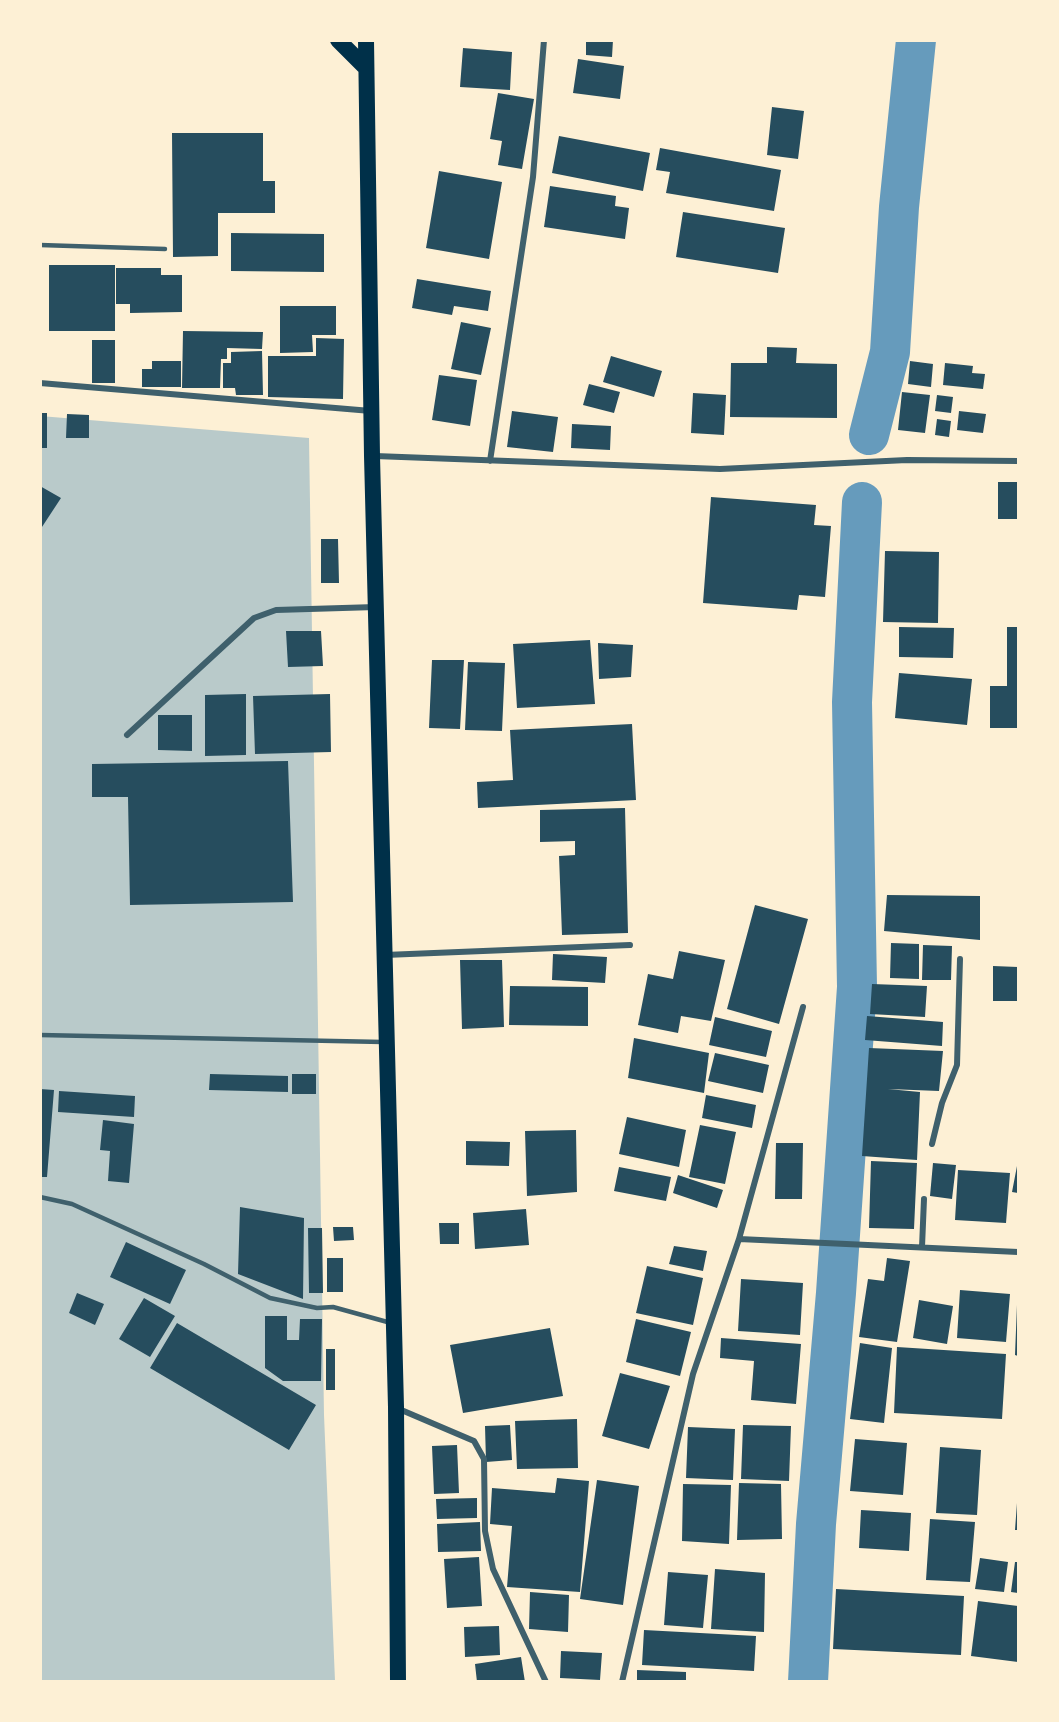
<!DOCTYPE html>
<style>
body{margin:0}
#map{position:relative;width:1059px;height:1722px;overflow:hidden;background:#fdf0d5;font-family:Mulish,sans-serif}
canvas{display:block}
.frame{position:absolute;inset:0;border:42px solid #fdf0d5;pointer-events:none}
</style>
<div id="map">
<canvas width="1059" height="1722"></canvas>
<div class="frame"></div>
</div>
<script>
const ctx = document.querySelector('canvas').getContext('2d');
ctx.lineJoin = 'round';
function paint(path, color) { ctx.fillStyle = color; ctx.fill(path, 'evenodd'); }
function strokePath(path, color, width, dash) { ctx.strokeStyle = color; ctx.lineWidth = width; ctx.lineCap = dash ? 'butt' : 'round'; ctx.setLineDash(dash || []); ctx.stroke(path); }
const green = new Path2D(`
 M40,416L309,438L324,1415L335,1681H41Z`);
const canal = new Path2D(`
 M869,435L890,352L899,207L916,40
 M808,1682L816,1524L836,1293L857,987L852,702L862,502`);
const building = new Path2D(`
 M586,40H613L612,57L586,55Z
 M463,48L512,52L510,90L460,87Z
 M578,59L624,66L620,99L573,93Z
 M498,93L534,99L522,169L498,165L502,141L490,139Z
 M772,107L804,111L798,159L767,155Z
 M172,133H263V181H275V213H218V256L173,257Z
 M559,136L650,153L643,191L552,173Z
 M660,148L781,170L774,211L666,193L670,172L656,170Z
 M439,171L502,182L489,259L426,248Z
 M550,186L616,196L615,206L629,208L625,239L544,227Z
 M683,212L785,228L778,273L676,257Z
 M231,233L324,234V272L231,271Z
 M49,265H115V331H49Z
 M116,268H161V275H182V312L130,313V304H116Z
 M417,279L491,291L488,311L454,306L452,315L412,308Z
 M280,306H336V335H312L313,352L280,353Z
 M461,322L491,328L481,375L451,369Z
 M183,331L263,332L262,349L227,348V359H221L220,388H182Z
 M316,338L344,339L343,399L268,397V356H316Z
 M92,340H115V383H92Z
 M767,347L797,348L796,363L837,364V418L730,417L731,363H767Z
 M262,351L263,395H236L235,388H223V363H231V352Z
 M611,356L662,371L654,397L603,382Z
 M152,361H181V387H142V369H152Z
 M910,361L933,364L931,387L908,384Z
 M945,363L973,366L972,373L985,374L983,389L943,385Z
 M439,375L477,380L470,426L432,420Z
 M589,384L620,392L614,413L583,405Z
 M902,392L930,395L925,433L898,430Z
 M693,393L726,395L724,435L691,433Z
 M937,395L953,397L951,413L935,411Z
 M512,411L558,417L553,452L507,447Z
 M959,411L986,414L983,433L957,430Z
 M40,413H47V448H40Z
 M67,414L89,415V438H66Z
 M937,419L951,421L949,437L935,435Z
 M572,424L611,426L610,450L571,448Z
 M998,482H1018V519H998Z
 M40,486L61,498L40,530Z
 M711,497L816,505L814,525L831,526L825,597L799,595L797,610L703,603Z
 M321,539H338L339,583H321Z
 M885,551L939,552L938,623L883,622Z
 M899,627L954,628L953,658L899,657Z
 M1007,627H1018V728H990V686H1007Z
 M286,631H321L323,666L288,667Z
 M590,640L595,704L517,708L513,644Z
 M598,643L633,645L631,677L599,679Z
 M432,660H464L460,729L429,728Z
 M468,662L505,663L502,731L465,730Z
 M899,673L972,679L967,725L895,718Z
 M246,694V755L205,756V695Z
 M330,694L331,752L255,754L253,696Z
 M158,715H192V751L158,750Z
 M632,724L636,800L478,808L477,782L513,780L510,730Z
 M288,761L293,902L130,905L128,797H92V764Z
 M625,808L628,933L562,935L559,856L575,855V841L540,842V810Z
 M887,895L980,896V940L884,931Z
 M755,905L808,919L779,1024L727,1009Z
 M891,943L919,944V979L890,978Z
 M923,945L952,946L951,980H922Z
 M679,951L725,960L711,1021L681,1016L678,1033L638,1025L648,974L673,979Z
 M553,954L607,957L605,983L552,980Z
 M460,960H502L504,1027L462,1029Z
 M993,966L1018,967V1001H993Z
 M872,984L927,986L925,1017L870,1014Z
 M510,986L588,987V1026L509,1025Z
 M867,1016L943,1022L942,1046L865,1040Z
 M715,1017L772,1031L766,1057L709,1045Z
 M634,1038L709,1053L704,1093L628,1078Z
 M869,1048L943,1051L939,1091L888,1089L920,1092L917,1160L862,1156Z
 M715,1053L769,1065L763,1093L708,1081Z
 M210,1074L288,1076V1092L209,1090Z
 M292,1074H316V1094H292Z
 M40,1089L54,1090L47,1177H40Z
 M59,1091L135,1096L134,1117L58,1112Z
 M706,1095L756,1105L752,1128L702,1118Z
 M627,1117L686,1130L679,1167L619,1154Z
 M103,1120L134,1124L129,1183L108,1181L110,1151L100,1150Z
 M700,1125L736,1132L725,1184L689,1177Z
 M576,1130L577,1192L527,1196L525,1131Z
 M466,1141L510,1142L509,1166L466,1165Z
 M776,1143H803L802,1199H775Z
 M871,1161L917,1163L914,1229L869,1228Z
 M933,1163L956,1165L952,1199L930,1196Z
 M1017,1166H1018V1193L1012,1192Z
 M619,1167L671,1177L666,1201L614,1191Z
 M958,1170L1010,1173L1006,1223L955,1220Z
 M678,1175L723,1190L717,1208L673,1193Z
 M240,1207L304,1218L303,1299L238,1274Z
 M526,1209L529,1245L475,1249L473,1213Z
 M439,1223H459V1244H440Z
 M333,1227H353L354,1240L334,1241Z
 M308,1228H322L323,1293H309Z
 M126,1242L186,1270L170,1304L110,1277Z
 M674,1246L707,1251L703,1271L669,1264Z
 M327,1258H343V1292H327Z
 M887,1258L910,1261L897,1342L859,1337L868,1279L884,1281Z
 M647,1266L703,1278L693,1325L636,1313Z
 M741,1279L803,1283L800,1335L738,1331Z
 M960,1290L1010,1294L1006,1342L957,1338Z
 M77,1293L104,1304L95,1325L69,1313Z
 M144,1298L175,1316L150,1357L119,1339Z
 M919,1300L953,1306L947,1344L913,1338Z
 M1017,1305H1018V1356L1015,1355Z
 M265,1316H287V1340H299L300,1319H322L321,1381H283L265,1368Z
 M636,1319L691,1332L680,1376L626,1362Z
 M177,1323L316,1405L289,1450L150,1368Z
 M550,1328L563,1396L463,1413L450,1345Z
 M721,1338L801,1344L796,1404L751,1400L754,1361L720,1358Z
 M860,1343L892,1348L884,1423L850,1419Z
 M897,1347L1006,1354L1002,1419L894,1413Z
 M326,1349H335V1390H326Z
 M620,1373L670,1386L649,1449L602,1436Z
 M577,1419L578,1468L517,1469L515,1421Z
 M510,1425L512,1460L486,1462L485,1426Z
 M743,1425L791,1426L789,1481L741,1479Z
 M688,1427L735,1429L733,1480L686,1478Z
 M855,1439L907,1443L903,1495L850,1491Z
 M457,1445L459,1493L434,1494L432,1446Z
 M940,1447L981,1450L977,1515L936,1513Z
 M557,1478L589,1481L580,1592L507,1587L512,1526L490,1524L492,1488L555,1493Z
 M597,1480L639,1486L623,1605L580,1599Z
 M739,1483L781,1484L782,1539L737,1540Z
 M683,1484L731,1485L729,1544L682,1541Z
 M477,1498V1518L437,1519L436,1499Z
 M1017,1503H1018V1530H1015Z
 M861,1510L911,1513L909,1551L859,1548Z
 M930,1519L975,1522L970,1582L926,1580Z
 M480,1522L481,1551L438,1552L437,1524Z
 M479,1557L482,1606L447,1608L444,1559Z
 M980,1558L1008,1562L1004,1592L975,1589Z
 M1015,1562H1018V1593L1011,1592Z
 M715,1569L765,1573L764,1632L711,1629Z
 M668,1572L708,1575L703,1628L664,1625Z
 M836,1589L964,1596L961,1655L833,1649Z
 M530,1592L569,1595L568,1632L529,1629Z
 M978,1601L1018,1606V1662L971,1656Z
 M499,1626L500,1655L465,1657L464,1627Z
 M644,1630L756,1636L754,1671L642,1665Z
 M561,1651L602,1653L600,1680L560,1678Z
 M521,1657L525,1682H477L475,1664Z
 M637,1670L686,1672V1682H637Z`);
const service = new Path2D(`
 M40,245L165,249
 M40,1035L383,1042
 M40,1197L72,1204L204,1264L270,1298L317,1308L333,1307L391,1323`);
const minor = new Path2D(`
 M40,383L371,411
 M375,456L720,469L907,460L1018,461
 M490,461L533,177L544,40
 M127,735L254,618L276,610L376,607
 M385,955L630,945
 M932,1144L942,1103L957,1065L960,959
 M739,1239L803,1007
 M922,1247L924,1199
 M399,1409L474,1441L484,1459L485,1531L493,1569L546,1682
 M622,1682L693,1374L739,1239L1018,1252`);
const trunk = new Path2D(`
 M338,40L366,68
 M366,40L372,456L396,1407L398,1682`);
paint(green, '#b9caca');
strokePath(canal, '#669bbc', 40);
paint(building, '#264d5e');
strokePath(service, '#3f606c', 4.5);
strokePath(minor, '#3f606c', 6);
strokePath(trunk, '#003049', 16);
</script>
